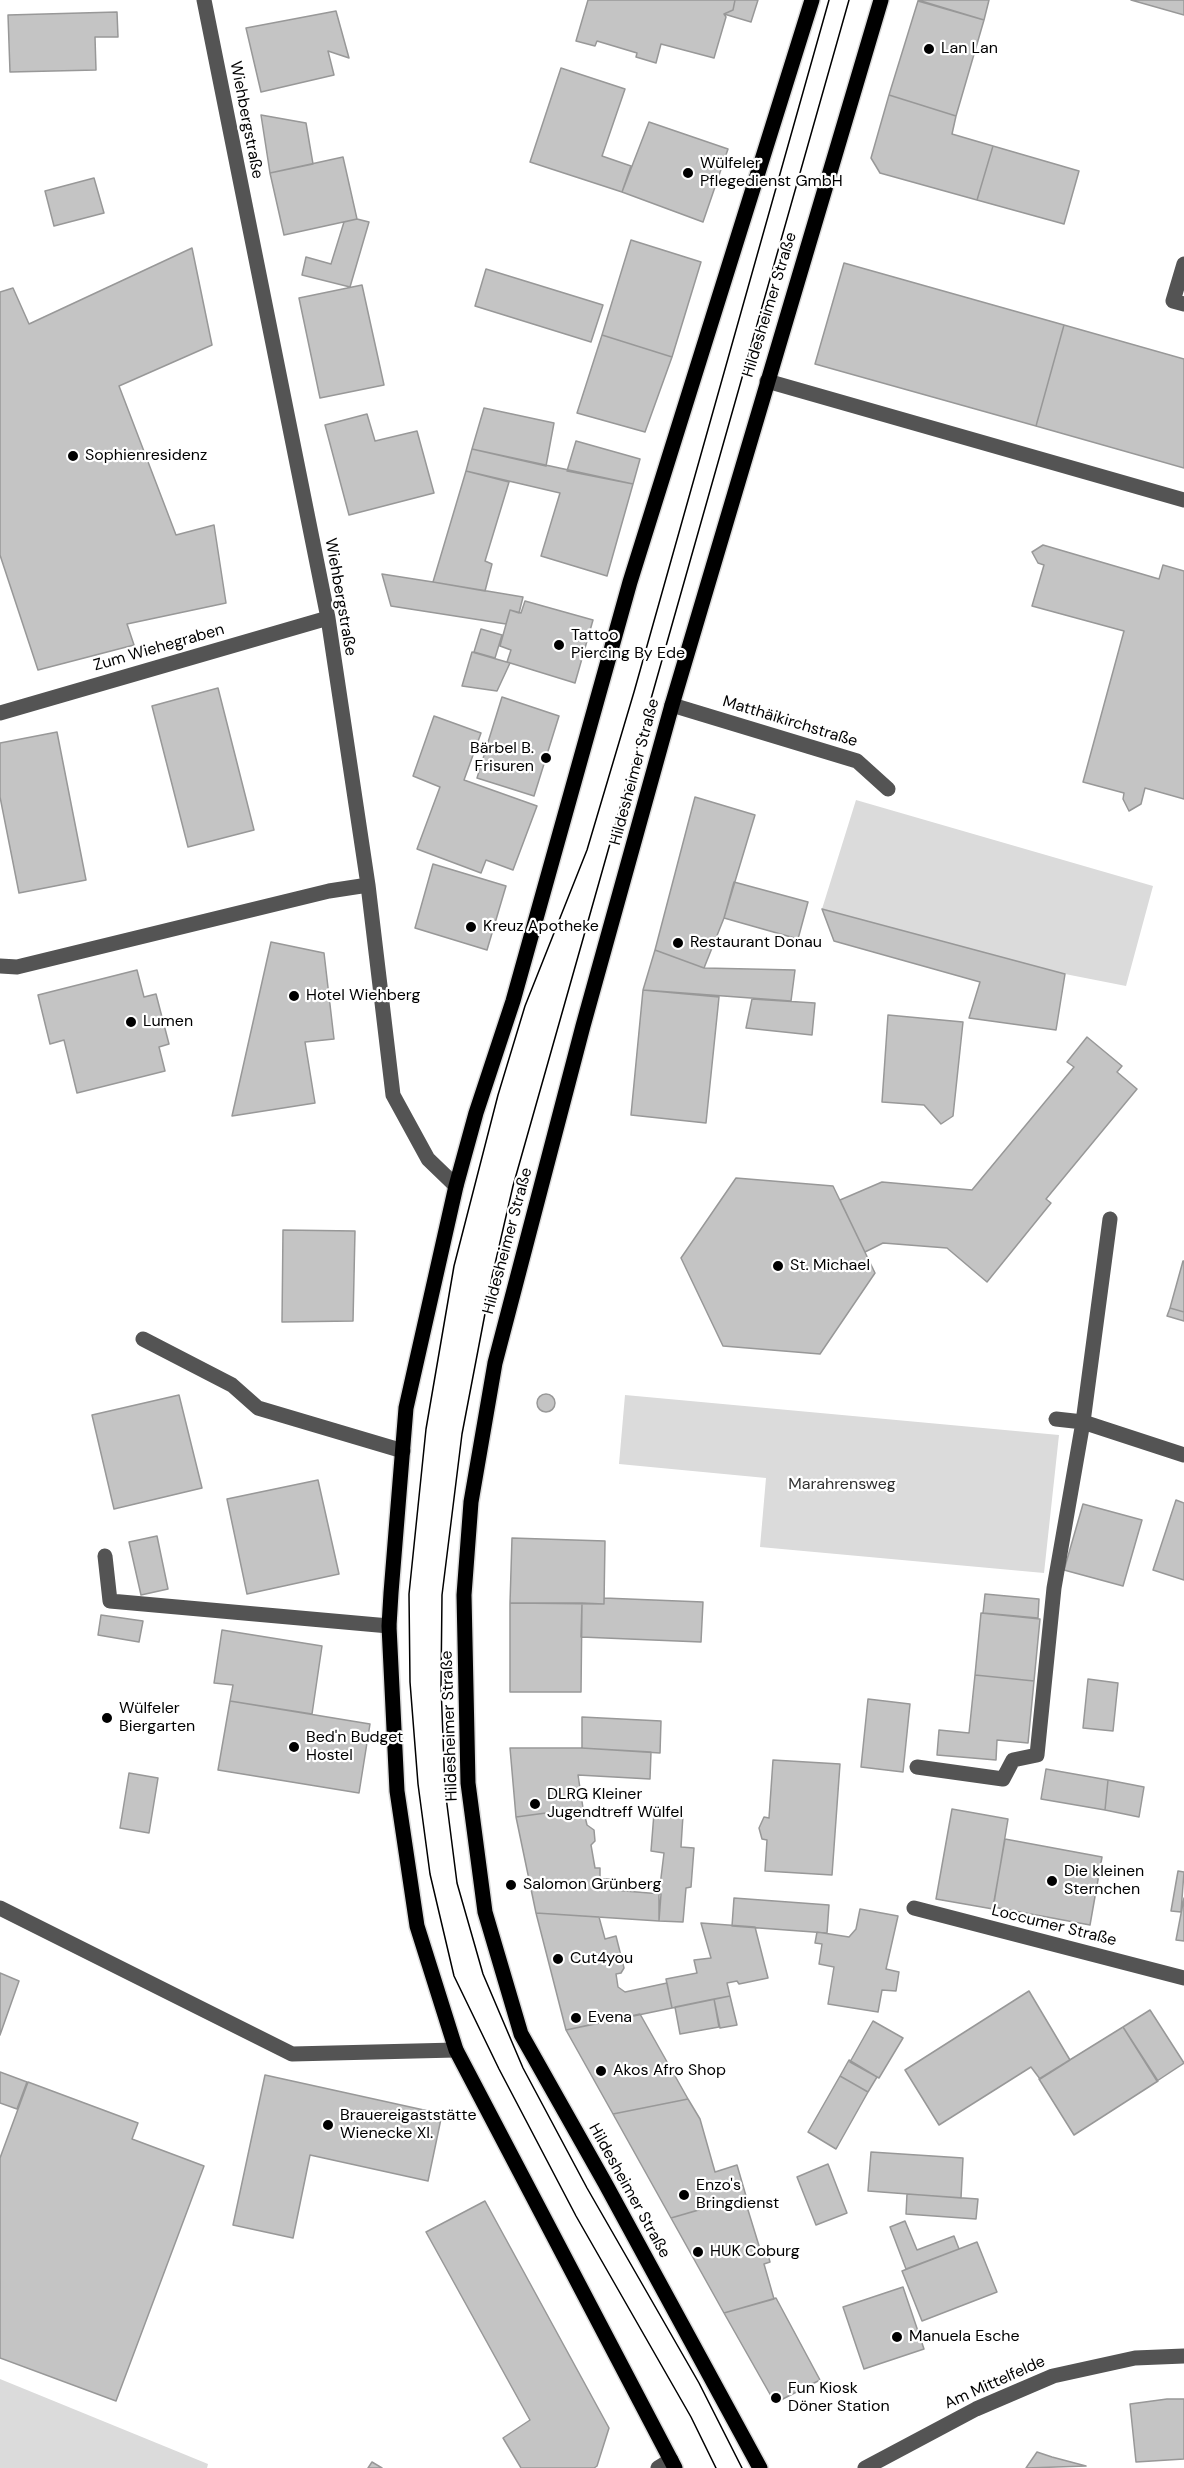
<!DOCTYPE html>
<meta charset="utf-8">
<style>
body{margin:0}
canvas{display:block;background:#fff}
</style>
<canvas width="1184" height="2468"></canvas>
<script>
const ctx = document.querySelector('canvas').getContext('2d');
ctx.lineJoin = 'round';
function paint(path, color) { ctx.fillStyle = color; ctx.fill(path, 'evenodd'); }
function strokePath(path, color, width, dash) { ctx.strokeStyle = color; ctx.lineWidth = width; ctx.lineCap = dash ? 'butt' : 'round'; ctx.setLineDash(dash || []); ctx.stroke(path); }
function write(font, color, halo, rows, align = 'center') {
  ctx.font = font + ' "DM Sans",sans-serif'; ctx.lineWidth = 4.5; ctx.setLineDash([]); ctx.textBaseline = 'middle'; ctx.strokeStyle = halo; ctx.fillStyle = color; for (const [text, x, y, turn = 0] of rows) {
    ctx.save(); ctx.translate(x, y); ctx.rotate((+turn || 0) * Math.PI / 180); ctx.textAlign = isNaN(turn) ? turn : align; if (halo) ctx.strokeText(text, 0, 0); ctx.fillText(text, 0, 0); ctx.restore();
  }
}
const green = new Path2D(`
 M856,800L1153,886L1126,986L1065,974L822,909Z
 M625,1395L1059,1435L1044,1573L760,1547L766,1478L619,1464Z
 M0,2379L208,2464L207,2468H0Z`);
const building = new Path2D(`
 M588,0H735L733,10L724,14L726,17L714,58L661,44L656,63L636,57L637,53L597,41L595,46L576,41Z
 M735,0H758L751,22L724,14L733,10Z
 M918,0H989L984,20Z
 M1131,0H1184V15Z
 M918,1L984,20L956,116L889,95Z
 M336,11L349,58L328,51L334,75L261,92L246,28Z
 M117,12L118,37H95L96,70L10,72L8,15Z
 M561,68L625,89L602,156L631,166L622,192L530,162Z
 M889,95L956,116L952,134L993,146L977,200L880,173L871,158Z
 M261,115L306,123L313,164L270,173Z
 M649,122L728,149L703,222L622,192Z
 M993,146L1079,171L1064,224L977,200Z
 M343,157L357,219L284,235L270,173Z
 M94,178L104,213L54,226L45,191Z
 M357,219L369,222L350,287L302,275L306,257L331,264L344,222Z
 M631,240L701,262L672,357L602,335Z
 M192,248L212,345L119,386L176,535L214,525L226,603L127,624L134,645L38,670L0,555V292L13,288L29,324Z
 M844,263L1064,325L1036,426L815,364Z
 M486,269L603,305L591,342L475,306Z
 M362,285L384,385L320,398L299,298Z
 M1064,325L1184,359V468L1036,426Z
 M602,335L672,357L645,432L577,413Z
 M484,408L554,423L546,466L472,449Z
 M367,414L375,441L417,431L434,493L349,515L325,425Z
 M576,441L640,459L633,484L567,471Z
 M472,449L633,484L607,576L541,556L560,493L466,471Z
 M466,471L509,482L485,561L492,564L485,591L433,582Z
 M1043,545L1159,579L1163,565L1184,571V799L1145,788L1141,804L1129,811L1123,799L1124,793L1083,782L1124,631L1032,606L1044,565L1038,563L1032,552Z
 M382,574L433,582L523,597L519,613L510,610L506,624L391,606Z
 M525,601L593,620L575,683L507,662L511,650L500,646L510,610L521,613Z
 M481,629L502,635L495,658L474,652Z
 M472,652L510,663L497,691L462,686Z
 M218,688L254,830L188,847L152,706Z
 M502,697L559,716L534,796L477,778Z
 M434,716L481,733L464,780L537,806L513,870L486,860L481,873L417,849L440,787L413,776Z
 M57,732L86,880L19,893L0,797V743Z
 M695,797L755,815L724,918L704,968L655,950Z
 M433,864L506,886L487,950L415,928Z
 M734,882L808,902L798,939L724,918Z
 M822,909L1065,974L1056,1030L969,1018L980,982L834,941Z
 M271,942L324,953L334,1039L305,1042L315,1103L232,1116Z
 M655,950L704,968L795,970L791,1001L643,990Z
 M137,970L144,997L156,994L169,1044L159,1047L165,1071L77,1093L64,1040L50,1044L38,995Z
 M643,990L719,997L706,1123L631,1115Z
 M752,999L815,1003L812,1035L746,1028Z
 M888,1015L963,1022L953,1116L941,1124L924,1105L882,1102Z
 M1087,1037L1122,1066L1117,1072L1137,1089L1046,1199L1051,1203L987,1282L947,1248L883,1243L865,1252L840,1200L882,1182L972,1190L1074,1067L1067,1062Z
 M736,1178L833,1186L875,1273L820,1354L723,1346L681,1258Z
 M283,1230L355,1231L353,1321L282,1322Z
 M1183,1261H1184V1312L1170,1308Z
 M1170,1308L1184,1312V1321L1167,1316Z
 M537 1403a9 9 0 1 1 18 0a9 9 0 1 1-18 0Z
 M179,1395L202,1488L114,1509L92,1415Z
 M318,1480L339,1574L247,1594L227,1499Z
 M1176,1500L1184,1503V1580L1153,1570Z
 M1083,1504L1142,1520L1123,1586L1064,1570Z
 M157,1536L168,1589L141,1595L129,1542Z
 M512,1538L605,1541L604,1604L510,1603Z
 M985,1594L1039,1599L1038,1618L983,1613Z
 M604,1598L703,1602L701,1642L581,1637L582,1603L604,1604Z
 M510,1603H582L581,1692H510Z
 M981,1613L1040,1619L1034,1681L975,1675Z
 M101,1615L143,1621L139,1642L98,1635Z
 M222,1630L322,1646L312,1714L230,1701L233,1685L214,1683Z
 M975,1675L1034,1681L1028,1743L997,1740L996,1760L937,1755L939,1730L969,1733Z
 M1088,1679L1118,1683L1113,1731L1083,1728Z
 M868,1699L910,1704L903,1772L861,1767Z
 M230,1701L370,1724L359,1793L218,1770Z
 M582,1717L661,1721L660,1753L582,1748Z
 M510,1748H581L651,1752L650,1779L578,1775L583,1808L516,1817Z
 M773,1760L840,1764L832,1875L765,1871L767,1840L762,1839L759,1828L764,1817L769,1818Z
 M1046,1769L1108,1780L1105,1810L1041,1799Z
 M129,1773L158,1778L149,1833L120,1828Z
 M1108,1780L1144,1787L1139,1817L1105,1810Z
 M583,1808L587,1825L594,1830L595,1841L591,1845L595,1868H600V1879H611L613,1890L661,1894L659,1921L536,1913L516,1817Z
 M952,1809L1008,1819L993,1909L936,1899Z
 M654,1813L683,1815L681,1847L694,1848L691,1887L686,1888L683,1922L659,1921V1894L664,1853L651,1851Z
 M1005,1839L1102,1857L1090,1925L993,1907Z
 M1178,1871L1184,1872L1181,1912L1171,1911Z
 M734,1898L829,1905L827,1933L732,1926Z
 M1184,1898V1941L1176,1940Z
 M860,1909L898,1916L886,1969L899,1972L896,1991L882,1990L878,2012L828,2004L834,1967L819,1964L822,1944L815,1943L817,1932L849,1937L856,1929Z
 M536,1913L599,1917L605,1939L616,1936L624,1968L621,1973L616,1974L618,1987L625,1992L667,1983L672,2008L566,2030Z
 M701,1923L755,1927L768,1978L739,1984L737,1981L727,1983L730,1996L672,2008L666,1979L697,1973L694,1960L711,1958Z
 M0,1973L19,1981L0,2035Z
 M1029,1991L1070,2060L1040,2079L1031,2067L939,2125L905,2070Z
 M730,1996L737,2025L720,2028L714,1999Z
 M714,1999L719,2027L680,2034L675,2007Z
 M1150,2010L1184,2063L1157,2081L1123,2027Z
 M640,2014L688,2099L613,2114L566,2030Z
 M873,2021L903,2038L879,2078L850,2062Z
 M1123,2027L1158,2081L1074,2135L1039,2079Z
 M849,2060L877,2077L868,2092L840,2076Z
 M0,2072L27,2082L17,2109L0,2103Z
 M265,2075L442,2114L428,2181L310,2155L293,2238L233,2225Z
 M840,2076L868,2092L836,2149L808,2132Z
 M28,2082L138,2123L132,2139L204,2166L116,2401L0,2358V2158Z
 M688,2099L700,2119L715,2172L737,2165L746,2196L671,2218L613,2114Z
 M871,2152L963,2158L961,2198L868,2191Z
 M828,2164L847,2213L816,2225L797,2177Z
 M907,2194L978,2199L976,2219L906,2214Z
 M744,2197L760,2249L766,2247L770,2262L764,2264L774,2299L724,2313L671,2218Z
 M485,2201L609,2428L597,2466L594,2468H521L503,2438L530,2420L426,2232Z
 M905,2221L917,2250L954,2236L959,2249L906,2269L890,2227Z
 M977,2242L997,2292L922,2321L902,2271Z
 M903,2287L924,2349L864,2369L843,2307Z
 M776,2298L820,2380L775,2403L724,2313Z
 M1167,2399H1184V2459L1136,2462L1130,2404Z
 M1037,2452L1052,2457L1086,2466L1026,2468Z
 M372,2462L382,2468H368Z`);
const minor = new Path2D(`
 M204,0L328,618L368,885L393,1095L428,1159L456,1186
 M1184,264L1173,301L1184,304
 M767,381L1184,500
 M672,705L857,761L888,789
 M0,713L328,618
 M0,966L17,967L329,891L368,885
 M143,1339L232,1385L258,1408L403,1451
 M1056,1419L1083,1422L1184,1455
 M105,1556L110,1601L389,1626
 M917,1767L1003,1779L1013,1760L1037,1755L1054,1588L1083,1422L1110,1219
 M0,1908L292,2054L456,2050
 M914,1908L1184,1978
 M658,2468L671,2460
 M865,2468L976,2409L1053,2376L1135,2358L1184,2356`);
const major = new Path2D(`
 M675,2468L456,2050L417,1926L397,1791L389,1626L391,1593L406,1408L456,1186L476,1113L513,1001L630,582L812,0
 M760,2468L605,2183L521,2034L485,1912L468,1783L464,1595L471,1502L495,1363L583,1026L672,705L881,0`);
const tram = new Path2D(`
 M716,2468L691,2417L576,2216L499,2069L454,1976L430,1874L418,1784L410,1682L409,1594L426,1429L454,1266L498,1095L525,1006L587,850L634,692L829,0
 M742,2468L699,2383L587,2188L523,2068L483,1974L457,1883L445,1789L441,1686L442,1595L462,1434L492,1277L513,1186L849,0`);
const markers = [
 [929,49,6,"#000"],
 [688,173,6,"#000"],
 [73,456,6,"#000"],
 [559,645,6,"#000"],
 [546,758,6,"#000"],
 [471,927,6,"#000"],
 [678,943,6,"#000"],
 [294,996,6,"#000"],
 [131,1022,6,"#000"],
 [778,1266,6,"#000"],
 [107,1718,6,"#000"],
 [294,1747,6,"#000"],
 [535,1804,6,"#000"],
 [1052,1881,6,"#000"],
 [511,1885,6,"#000"],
 [558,1959,6,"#000"],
 [576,2018,6,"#000"],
 [601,2071,6,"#000"],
 [328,2125,6,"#000"],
 [684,2195,6,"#000"],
 [698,2252,6,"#000"],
 [897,2337,6,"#000"],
 [776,2398,6,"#000"]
];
const poiNames = [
 ["Lan Lan",941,49],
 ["Wülfeler",700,164],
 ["Pflegedienst GmbH",700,182],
 ["Sophienresidenz",85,456],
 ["Tattoo",571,636],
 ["Piercing By Ede",571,654],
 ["Bärbel B.",534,749,"right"],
 ["Frisuren",534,767,"right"],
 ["Kreuz Apotheke",483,927],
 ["Restaurant Donau",690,943],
 ["Hotel Wiehberg",306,996],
 ["Lumen",143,1022],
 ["St. Michael",790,1266],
 ["Wülfeler",119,1709],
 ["Biergarten",119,1727],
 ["Bed'n Budget",306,1738],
 ["Hostel",306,1756],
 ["DLRG Kleiner",547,1795],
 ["Jugendtreff Wülfel",547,1813],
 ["Die kleinen",1064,1872],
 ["Sternchen",1064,1890],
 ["Salomon Grünberg",523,1885],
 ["Cut4you",570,1959],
 ["Evena",588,2018],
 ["Akos Afro Shop",613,2071],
 ["Brauereigaststätte",340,2116],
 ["Wienecke XI.",340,2134],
 ["Enzo's",696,2186],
 ["Bringdienst",696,2204],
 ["HUK Coburg",710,2252],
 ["Manuela Esche",909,2337],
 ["Fun Kiosk",788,2389],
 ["Döner Station",788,2407]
];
const streetNames = [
 ["Wiehbergstraße",246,120,79],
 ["Hildesheimer Straße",770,305,-73],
 ["Wiehbergstraße",340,597,80],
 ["Zum Wiehegraben",159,648,-16],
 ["Matthäikirchstraße",790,722,17],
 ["Hildesheimer Straße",635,772,-75],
 ["Hildesheimer Straße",508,1241,-75],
 ["Hildesheimer Straße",450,1726,-92],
 ["Loccumer Straße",1054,1926,14],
 ["Hildesheimer Straße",629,2191,61],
 ["Am Mittelfelde",995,2383,-24]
];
const parkNames = [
 ["Marahrensweg",842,1485]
];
paint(green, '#dbdbdb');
paint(building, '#c4c4c4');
strokePath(building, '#989898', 1.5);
strokePath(major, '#dbdbdb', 18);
strokePath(minor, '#545454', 15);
strokePath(major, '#000', 15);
strokePath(tram, '#000', 1.5);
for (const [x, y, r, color] of markers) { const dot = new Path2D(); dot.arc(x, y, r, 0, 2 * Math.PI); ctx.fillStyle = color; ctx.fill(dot); strokePath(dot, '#fff', 2); }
write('16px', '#000', '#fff', poiNames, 'left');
write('16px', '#000', '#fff', streetNames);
write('16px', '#323232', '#fff', parkNames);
</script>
